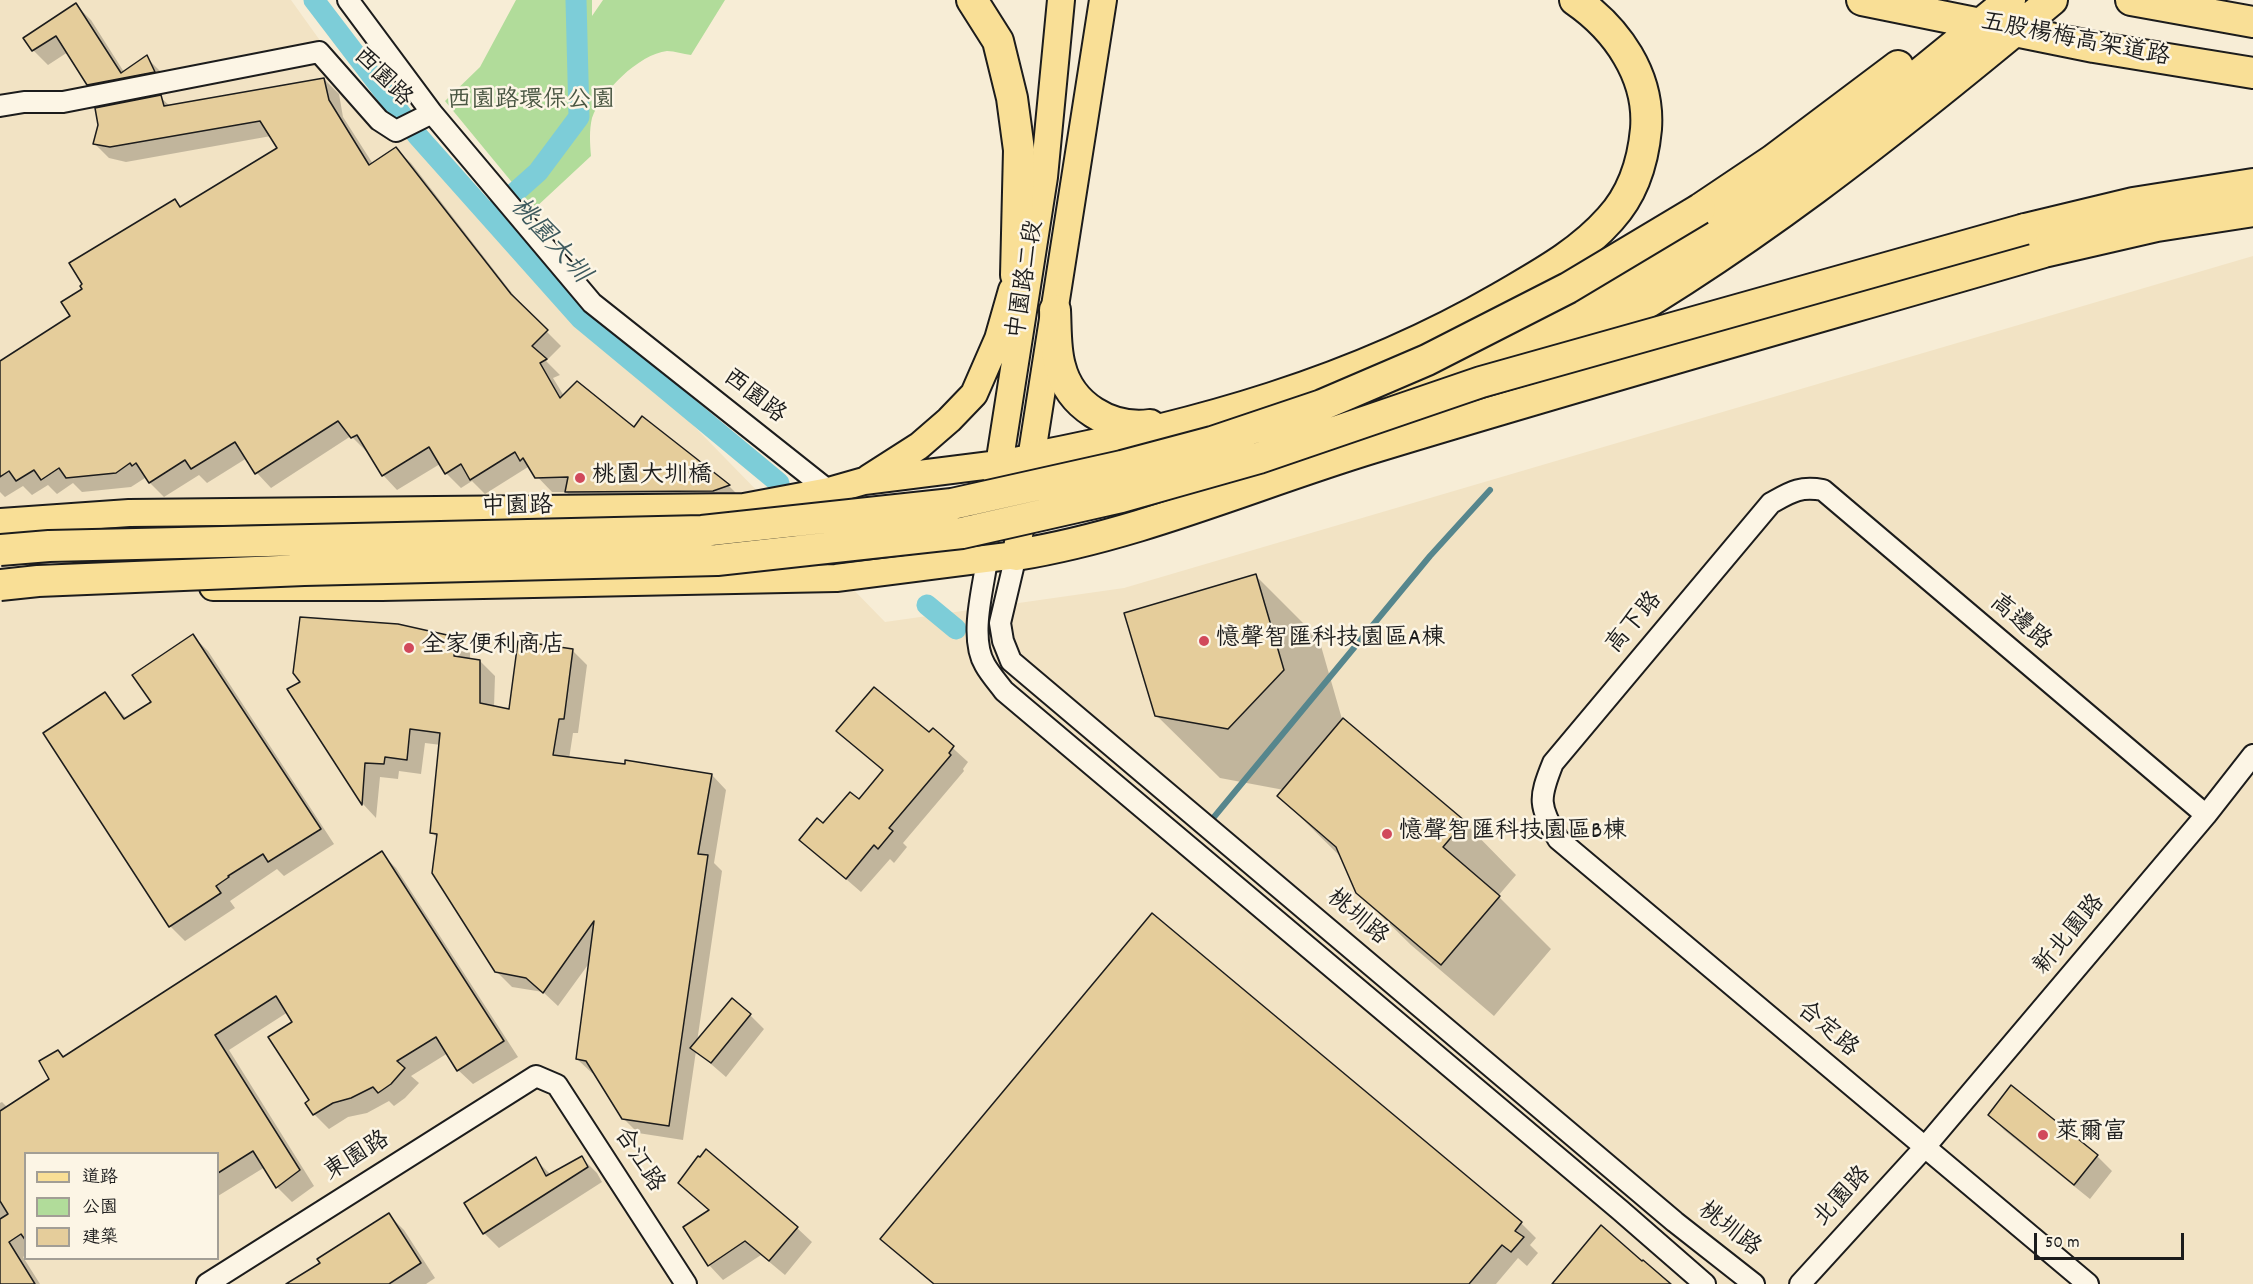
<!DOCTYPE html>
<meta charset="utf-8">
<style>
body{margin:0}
#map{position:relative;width:2253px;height:1284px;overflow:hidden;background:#f7edd6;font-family:Dekko,"LXGW WenKai TC",sans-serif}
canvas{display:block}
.legend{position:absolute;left:24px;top:1152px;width:195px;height:108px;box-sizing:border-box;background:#fcf5e5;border:2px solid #a29e95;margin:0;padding:8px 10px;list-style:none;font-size:18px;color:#1c1c1c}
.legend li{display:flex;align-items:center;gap:12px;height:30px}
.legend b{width:30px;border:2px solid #a29e95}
.scale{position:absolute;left:2034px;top:1233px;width:150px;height:27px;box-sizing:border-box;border:3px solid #1c1c1c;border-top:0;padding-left:8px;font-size:18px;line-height:21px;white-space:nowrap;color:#1c1c1c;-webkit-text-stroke:4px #fcf5e5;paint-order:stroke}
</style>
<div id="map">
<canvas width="2253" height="1284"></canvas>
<ul class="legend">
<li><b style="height:8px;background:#f9df96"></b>道路</li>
<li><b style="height:16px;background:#b1dc9a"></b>公園</li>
<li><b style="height:16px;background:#e5cd9b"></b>建築</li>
</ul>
<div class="scale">50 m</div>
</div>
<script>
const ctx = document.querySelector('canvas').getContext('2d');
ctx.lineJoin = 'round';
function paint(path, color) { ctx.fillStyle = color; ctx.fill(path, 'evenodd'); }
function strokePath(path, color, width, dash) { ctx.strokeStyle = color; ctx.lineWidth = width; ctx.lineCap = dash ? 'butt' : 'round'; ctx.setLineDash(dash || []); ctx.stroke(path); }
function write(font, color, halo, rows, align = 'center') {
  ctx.font = font + ' Dekko,"LXGW WenKai TC",sans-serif'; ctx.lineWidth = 5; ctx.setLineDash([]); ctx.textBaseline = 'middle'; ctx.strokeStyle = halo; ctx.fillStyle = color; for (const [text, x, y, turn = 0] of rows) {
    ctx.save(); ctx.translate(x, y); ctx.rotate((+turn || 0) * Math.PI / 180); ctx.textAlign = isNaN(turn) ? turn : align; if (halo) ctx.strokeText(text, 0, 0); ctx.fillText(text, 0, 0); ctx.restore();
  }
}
const built = new Path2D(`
 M0,0H291L344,74L489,216L885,622L1124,588L2253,256V1284H0ZM26,1154H218V1258H26Z`);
const green = new Path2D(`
 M516,0H592V16L603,0H725L691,55C683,54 675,51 667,51C639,54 601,92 592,118C589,131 590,143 591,156L534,209L445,101L480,67Z`);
const shadow = new Path2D(`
 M76,5L91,20L124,72L146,57L161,72L169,86L103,99L88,84L68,52L48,65L33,50Z
 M324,79L339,94L343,117L373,164L396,149L411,163L525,310L561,346L546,361L560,375L553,378L564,396L635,429L642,418L729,486L743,500L581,506L566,492H552L528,467L485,494L472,481L461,488L446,473L440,464L397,490L383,475L368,451L367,452L351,436L271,488L257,473L247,458L207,483L199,475L164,497L145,478L131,487L82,492L73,483L57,494L48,485L32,495L23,486L5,497L0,492V362L72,316L84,290L175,201L182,208L279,149L271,136L126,162L109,158L94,143L160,97L170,106Z
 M1256,576L1319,639L1342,719L1464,822L1516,875L1498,896L1551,949L1494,1016L1411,945L1357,892L1342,858L1279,796L1284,790L1220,778L1156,715Z
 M193,636L208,651L334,844L284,876L277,869L230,901L235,908L185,941L170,926L105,694L127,719L153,702Z
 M455,638L470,653V660L480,661L495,676L494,707L511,710L572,650L587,665L578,733H573L569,759L712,775L726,790L714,863L722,871L697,1042L750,1015L764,1029L726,1077L696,1051L683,1140L638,1133L623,1118L596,1074L592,1073L577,1059L590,962L558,1006L543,992L512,987L496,971L438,839L432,832L441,745L425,743L421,774L399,771L398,779L380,777L376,818L363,804L289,690Z
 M933,730L968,762L963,769L964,771L903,843L907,847L894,863L890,859L861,892L801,840L859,802L884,771L838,731L930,734Z
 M381,853L396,868L518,1057L473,1084L458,1070L448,1053L411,1076L419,1083L405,1098L394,1106L389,1101L367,1113L348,1117L329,1129L314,1114L307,1103L311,1100L294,1022L288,1012L229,1050L314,1186L292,1202L277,1187L265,1167L218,1196V1154H26V1255L23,1257L40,1284H0V1103L2,1102L8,1108L51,1079L58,1052L64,1058Z
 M1152,915L1521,1223L1536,1238L1530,1245L1538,1253L1527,1266L1518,1258L1496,1284H934L897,1253L882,1239Z
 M2012,1087L2097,1156L2112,1171L2090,1199L2004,1130L1990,1115Z
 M582,1158L597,1173L602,1182L499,1248L484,1233L535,1159L551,1175Z
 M680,1183L797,1228L812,1242L785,1275L761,1255L723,1280L709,1265L710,1211Z
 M389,1215L404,1230L435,1278L426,1284H289Z`);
const stream = new Path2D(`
 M1214,817L1430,556L1490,490`);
const canal = new Path2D(`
 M314,0L417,135L581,319L779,483
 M492,213L538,172L579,117L576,0
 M927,605L956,629`);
const building = new Path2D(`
 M76,3L121,73L147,55L155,72L87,85L56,36L32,51L23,38Z
 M324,78L329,100L369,165L396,147L511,294L548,330L532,346L547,359L540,363L560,398L577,381L634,427L642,416L730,485L713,491L565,492L568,477L535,478L523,458L520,461L515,452L470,480L461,464L445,474L429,447L382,476L357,435L351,438L338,421L255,474L235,442L191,469L185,460L149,483L136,463L132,466L130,463L116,473L66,478L59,468L41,480L34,470L16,481L9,471L0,477V361L70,316L61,302L82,289L80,286L82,284L69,263L175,199L180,207L277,148L260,121L110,147L93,144L98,125L95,108L161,95L164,106Z
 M1256,574L1284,670L1228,729L1155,716L1124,613Z
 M300,617L398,624L456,637L454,656L480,660V703L509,709L518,641L573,649L564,719H559L553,755L625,764V760L712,774L698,854L708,855L669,1126L622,1119L586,1061L576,1059L594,921L543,993L526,978L495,972L432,873L437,834L430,833L440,733L410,729L407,760L385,757L384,764L365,763L362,805L287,689L300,682L293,673Z
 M193,634L321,829L268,862L263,854L228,876L229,877L216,886L221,893L169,927L43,733L105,692L124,719L151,702L132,675Z
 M874,687L929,732L933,728L954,746L949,753L951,755L889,828L893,831L878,849L874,845L846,879L799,840L817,818L823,823L850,792L859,799L883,770L836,731Z
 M1343,718L1465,821L1443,847L1500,896L1441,965L1356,893L1336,847L1277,796Z
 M382,851L504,1041L457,1071L436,1037L397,1061L405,1068L391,1084L378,1093L373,1087L351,1098L333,1103L313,1115L305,1103L309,1100L268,1037L292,1022L276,996L215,1035L300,1170L276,1188L253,1151L218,1173V1154H26V1241L21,1234L9,1242L35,1284H0V1219L8,1214L0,1201V1111L49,1079L39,1061L58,1050L63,1057Z
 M1152,913L1522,1222L1515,1231L1524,1237L1511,1252L1502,1245L1469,1284H934L880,1239Z
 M732,998L751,1014L711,1063L690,1048Z
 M2011,1085L2098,1155L2074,1185L1988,1115Z
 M706,1149L798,1227L769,1261L745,1241L708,1266L683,1227L709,1210L678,1183L698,1156L700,1157Z
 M582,1156L588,1167L483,1234L464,1203L536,1157L546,1176Z
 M389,1213L421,1263L389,1284H286L320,1263L317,1259Z
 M1601,1225L1642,1261L1643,1260L1671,1284H1552Z`);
const minor = new Path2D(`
 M348,0L432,113L592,303L829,491
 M0,106L24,102H63L319,52L379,120L396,131L432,113
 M1016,555L1000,623L1003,641L1011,661L1675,1222L1754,1284
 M987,560C983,589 969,638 985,665C990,674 998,683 1004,691L1620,1210L1705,1284
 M207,1284L536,1076L557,1085L686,1284
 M1800,1284L1925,1147L2206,815L2253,755
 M2088,1284L1558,839C1539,805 1538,800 1553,763L1771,503C1791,492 1799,486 1823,490L2206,815`);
const major = new Path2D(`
 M869,478L919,446L949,420L974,394L998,339L1012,290
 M997,478L1044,177L1061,0
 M0,522L129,513L744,507L829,491L864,481L999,464L1030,458
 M920,524L997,512
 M213,587H382L836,578L1016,555L1103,0`);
const highway = new Path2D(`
 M972,0L998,41L1012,98L1019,150L1016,275
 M1862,0L2094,47L2253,73
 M2131,0L2253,22
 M1700,209L1773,160L1898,66
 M2025,229L2133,203L2253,184
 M1055,310C1056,328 1055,349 1060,366C1070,406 1110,430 1150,425
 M1559,354C1738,257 1897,129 2052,0
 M1332,415L1480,360L1558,325L1660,268L1789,180L2010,0
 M1030,458C1196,426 1353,383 1500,298C1539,275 1579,254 1610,219C1633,194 1643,162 1646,129C1650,76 1617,29 1575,0
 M1016,555C1139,535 1254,484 1372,448C1595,380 1820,317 2044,252L2157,226L2253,211`);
const highwayBridge = new Path2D(`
 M0,550L49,546L702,531L952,504L1122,466L1212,442L1322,405L1427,360L1568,288L1700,209
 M0,585L38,581L304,570L717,560L962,533L1121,497L1259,458L1481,382L2025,229`);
const markers = [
 [580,478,6,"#d1495b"],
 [1204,641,6,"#d1495b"],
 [409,648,6,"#d1495b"],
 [1387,834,6,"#d1495b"],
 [2043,1135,6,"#d1495b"]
];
const streetNames = [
 ["五股楊梅高架道路",2075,42,11],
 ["西園路",381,79,45],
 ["中園路二段",1028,280,-81],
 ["西園路",753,398,38],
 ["中園路",517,509,-1],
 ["高下路",1636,624,-50],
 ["高邊路",2019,624,40],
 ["桃圳路",1356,919,40],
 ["新北園路",2071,936,-50],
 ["合定路",1826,1031,40],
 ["東園路",358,1158,-32],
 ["合江路",637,1161,57],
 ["北園路",1844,1198,-47],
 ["桃圳路",1728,1231,38]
];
const parkNames = [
 ["西園路環保公園",531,103]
];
const poiNames = [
 ["桃園大圳橋",592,478],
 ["憶聲智匯科技園區A棟",1216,641],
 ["全家便利商店",421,648],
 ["憶聲智匯科技園區B棟",1399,834],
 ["萊爾富",2055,1135]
];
const waterNames = [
 ["桃園大圳",548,242,48]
];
paint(built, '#f2e3c4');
paint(green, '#b1dc9a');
paint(shadow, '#0003');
strokePath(stream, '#56868d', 6);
strokePath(canal, '#7dcdd8', 21);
paint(building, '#e5cd9b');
strokePath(building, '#1c1c1c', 1.5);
strokePath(minor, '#1c1c1c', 24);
strokePath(major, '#1c1c1c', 30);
strokePath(highway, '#1c1c1c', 34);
strokePath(minor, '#fcf5e5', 20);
strokePath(major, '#f9df96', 26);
strokePath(highway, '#f9df96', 30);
strokePath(highwayBridge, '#1c1c1c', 34, []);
strokePath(highwayBridge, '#f9df96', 30);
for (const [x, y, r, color] of markers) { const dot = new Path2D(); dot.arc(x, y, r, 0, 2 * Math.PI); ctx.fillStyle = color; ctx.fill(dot); strokePath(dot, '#fcf5e5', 2); }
write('24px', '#1c1c1c', '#fcf5e5', streetNames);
write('24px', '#495642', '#fcf5e5', parkNames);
write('24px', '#1c1c1c', '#fcf5e5', poiNames, 'left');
write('italic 26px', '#3e5a5e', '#fcf5e5', waterNames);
</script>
